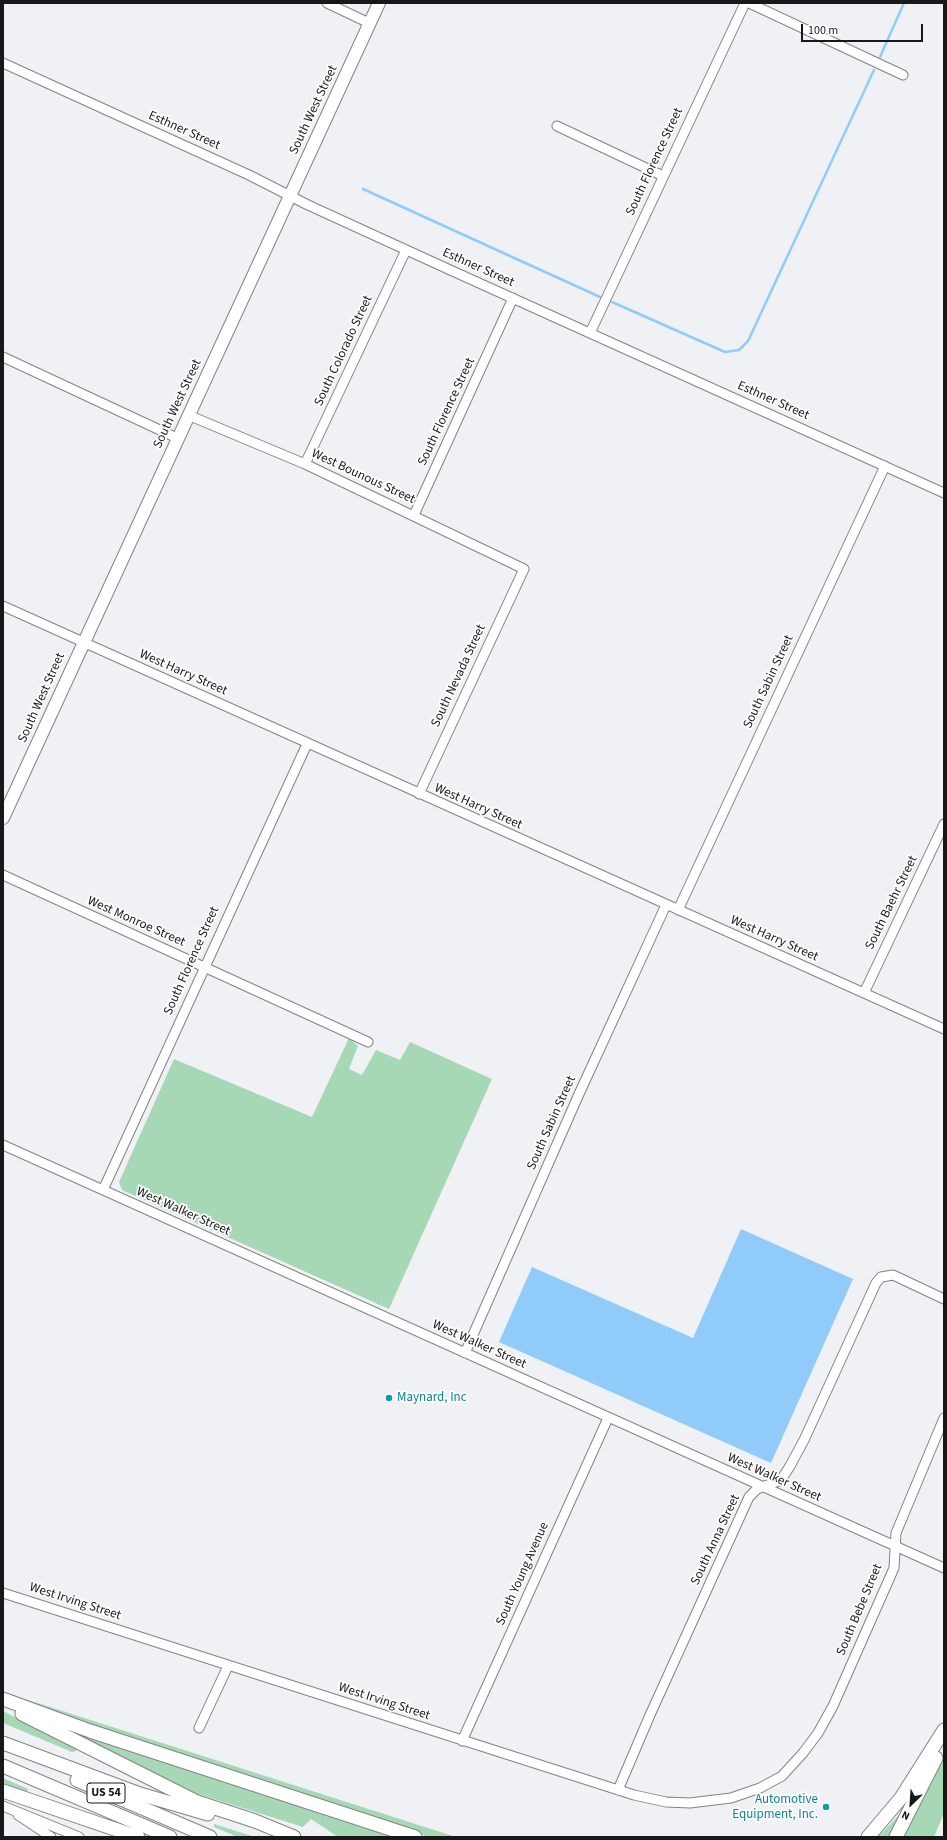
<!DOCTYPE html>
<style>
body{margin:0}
#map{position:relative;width:947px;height:1840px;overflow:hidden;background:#f0f1f4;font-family:"Source Sans 3",sans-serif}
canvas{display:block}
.frame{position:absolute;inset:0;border:4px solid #181819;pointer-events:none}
.north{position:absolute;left:891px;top:1784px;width:40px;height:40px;-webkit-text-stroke:3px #fff;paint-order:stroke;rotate:205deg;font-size:11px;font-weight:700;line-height:16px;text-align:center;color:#181819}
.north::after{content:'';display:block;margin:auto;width:14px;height:18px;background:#181819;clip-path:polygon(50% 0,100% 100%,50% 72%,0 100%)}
.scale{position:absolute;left:801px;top:24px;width:122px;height:18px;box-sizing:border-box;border:2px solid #181819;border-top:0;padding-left:5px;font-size:12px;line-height:14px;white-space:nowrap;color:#181819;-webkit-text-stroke:3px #fff;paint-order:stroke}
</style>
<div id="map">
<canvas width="947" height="1840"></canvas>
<div class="frame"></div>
<div class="north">N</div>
<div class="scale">100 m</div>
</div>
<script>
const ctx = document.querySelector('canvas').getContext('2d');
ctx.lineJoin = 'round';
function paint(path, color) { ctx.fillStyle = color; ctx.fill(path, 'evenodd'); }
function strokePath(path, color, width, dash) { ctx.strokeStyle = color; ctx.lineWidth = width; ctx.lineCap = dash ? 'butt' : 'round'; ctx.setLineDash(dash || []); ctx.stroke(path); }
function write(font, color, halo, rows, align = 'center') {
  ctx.font = font + ' "Source Sans 3",sans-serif'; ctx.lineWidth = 3.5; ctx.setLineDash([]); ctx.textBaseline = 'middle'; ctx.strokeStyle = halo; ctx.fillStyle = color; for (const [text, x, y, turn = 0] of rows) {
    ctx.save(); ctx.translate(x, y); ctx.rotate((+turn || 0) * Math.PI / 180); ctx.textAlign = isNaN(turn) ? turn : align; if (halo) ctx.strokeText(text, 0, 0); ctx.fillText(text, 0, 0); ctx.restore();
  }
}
const green = new Path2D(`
 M349,1038L358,1046L349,1069L362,1075L376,1050L400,1060L410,1042L492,1079L389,1309L122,1190L119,1182L174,1059L312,1117Z
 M3,1692L456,1837H428L387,1821L42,1709L3,1694Z
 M3,1711L76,1749V1751L72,1752L3,1723Z
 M78,1731L400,1837H338L311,1819L303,1827L198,1794L161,1778L76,1734Z
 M944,1757V1813L934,1837H903Z
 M3,1778L28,1789L27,1794L3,1786Z
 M899,1815L889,1837H878Z
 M214,1824L255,1837H238L214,1827Z`);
const water = new Path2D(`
 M741,1229L853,1279L771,1463L499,1342L532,1267L693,1338Z`);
const stream = new Path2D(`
 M880,57L904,3
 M363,189L600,297
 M612,302L725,352L739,350L748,341L874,70`);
const minor = new Path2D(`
 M327,3L369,23
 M749,3L903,75
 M3,63L249,175L308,205L448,269L944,493
 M557,126L663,176
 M590,333L745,3
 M3,357L177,438
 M188,415L305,464L524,569L419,794
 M305,464L406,250
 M414,515L513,298
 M3,606L944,1029
 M3,875L368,1042
 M678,910L885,466
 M864,993L944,824
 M3,1145L944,1568
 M103,1190L307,744
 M465,1353L579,1094L666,905
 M3,1593L634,1795L666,1802L690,1803L731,1798L760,1788L782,1776L803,1753L818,1733L833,1706L894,1568L896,1533L944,1418
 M199,1728L228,1666
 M462,1741L608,1418
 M618,1790L650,1715L749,1497L757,1489L781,1480L790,1466L804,1440L876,1283L881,1277L893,1275L944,1299
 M3,1806L79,1837
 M18,1815L51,1837`);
const major = new Path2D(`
 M3,818L379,3`);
const highway = new Path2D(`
 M3,1699L90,1731L415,1837
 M22,1714L197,1802L255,1821L294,1837
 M3,1743L140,1794L208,1814
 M3,1766L170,1837
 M77,1780L210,1837
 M3,1791L138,1837
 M868,1837L901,1798L944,1730
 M896,1837L936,1758`);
const markers = [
 [389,1398,4,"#0f9aa8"],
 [826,1807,4,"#0f9aa8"]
];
const shields = [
 [106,1793,38]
];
const shieldNames = [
 ["US 54",106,1793]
];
const streetNames = [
 ["South West Street",314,110,-65],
 ["Esthner Street",184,131,24],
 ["South Florence Street",655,162,-65],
 ["Esthner Street",478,268,24],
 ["South Colorado Street",344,351,-65],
 ["Esthner Street",773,401,24],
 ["South West Street",178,404,-65],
 ["South Florence Street",447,412,-65],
 ["West Bounous Street",363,477,25],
 ["West Harry Street",183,673,24],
 ["South Nevada Street",459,676,-65],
 ["South Sabin Street",769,682,-65],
 ["South West Street",42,698,-66],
 ["West Harry Street",478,807,24],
 ["South Baehr Street",892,903,-64],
 ["West Monroe Street",136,922,24],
 ["West Harry Street",774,939,24],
 ["South Florence Street",192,961,-66],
 ["South Sabin Street",552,1123,-66],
 ["West Walker Street",183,1212,24],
 ["West Walker Street",479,1345,24],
 ["West Walker Street",774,1478,24],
 ["South Anna Street",716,1540,-65],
 ["South Young Avenue",523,1574,-66],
 ["West Irving Street",75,1602,18],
 ["South Bebe Street",860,1610,-67],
 ["West Irving Street",384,1702,18]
];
const cultureNames = [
 ["Maynard, Inc",397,1398],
 ["Automotive",818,1800,"right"],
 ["Equipment, Inc.",818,1815,"right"]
];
paint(green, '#a6d8b6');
paint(water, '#91cbfa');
strokePath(stream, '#91cbfa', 2.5);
strokePath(minor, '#828386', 11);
strokePath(major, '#828386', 14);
strokePath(highway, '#828386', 15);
strokePath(minor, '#fff', 9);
strokePath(major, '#fff', 12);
strokePath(highway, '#fff', 13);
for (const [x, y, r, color] of markers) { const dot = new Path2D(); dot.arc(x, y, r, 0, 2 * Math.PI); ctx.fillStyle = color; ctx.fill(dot); strokePath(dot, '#fff', 1.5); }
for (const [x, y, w] of shields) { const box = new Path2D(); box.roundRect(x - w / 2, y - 10, w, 20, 3); ctx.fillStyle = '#fff'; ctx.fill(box); strokePath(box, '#181819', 1); }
write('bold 12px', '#181819', null, shieldNames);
write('13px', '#181819', '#fff', streetNames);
write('13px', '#0d838f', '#fff', cultureNames, 'left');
</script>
